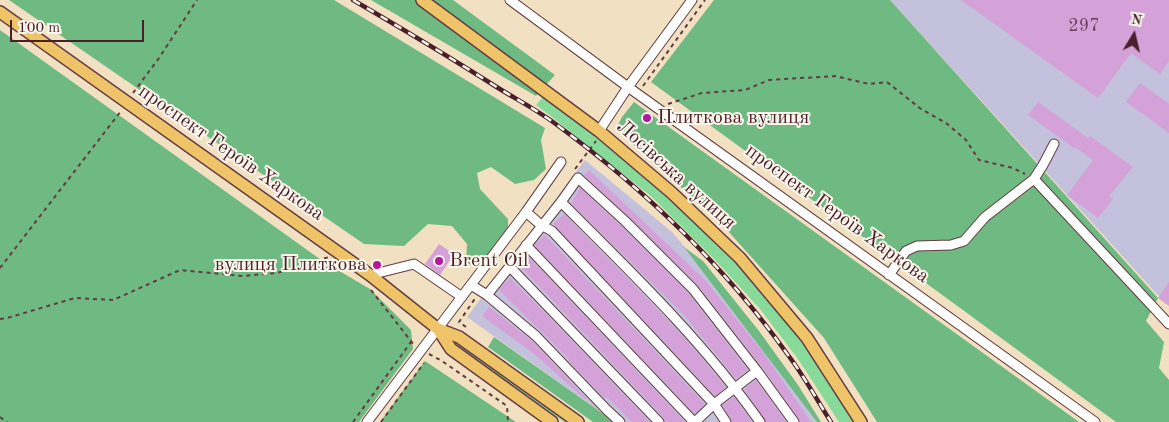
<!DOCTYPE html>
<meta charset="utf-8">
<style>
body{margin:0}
#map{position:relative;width:1169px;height:422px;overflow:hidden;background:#f2e0c3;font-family:"Old Standard TT",serif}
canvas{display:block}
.north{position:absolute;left:1109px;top:10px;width:50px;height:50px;-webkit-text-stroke:4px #fbf7ec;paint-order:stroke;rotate:9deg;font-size:14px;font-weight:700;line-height:20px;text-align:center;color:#4a1f2b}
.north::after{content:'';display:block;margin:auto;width:18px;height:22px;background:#4a1f2b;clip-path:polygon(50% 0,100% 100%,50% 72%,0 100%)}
.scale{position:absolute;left:10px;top:20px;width:134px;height:22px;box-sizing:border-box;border:2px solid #4a1f2b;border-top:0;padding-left:6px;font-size:15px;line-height:18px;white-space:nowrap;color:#4a1f2b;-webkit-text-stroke:4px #fbf7ec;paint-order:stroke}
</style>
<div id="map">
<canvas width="1169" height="422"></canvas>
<div class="north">N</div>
<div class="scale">100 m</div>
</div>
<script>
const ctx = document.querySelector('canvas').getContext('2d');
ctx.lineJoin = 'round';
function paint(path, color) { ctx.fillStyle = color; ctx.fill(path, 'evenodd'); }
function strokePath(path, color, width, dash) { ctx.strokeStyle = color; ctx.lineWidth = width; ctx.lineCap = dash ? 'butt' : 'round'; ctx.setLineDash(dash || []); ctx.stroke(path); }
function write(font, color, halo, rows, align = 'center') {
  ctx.font = font + ' "Old Standard TT",serif'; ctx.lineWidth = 4; ctx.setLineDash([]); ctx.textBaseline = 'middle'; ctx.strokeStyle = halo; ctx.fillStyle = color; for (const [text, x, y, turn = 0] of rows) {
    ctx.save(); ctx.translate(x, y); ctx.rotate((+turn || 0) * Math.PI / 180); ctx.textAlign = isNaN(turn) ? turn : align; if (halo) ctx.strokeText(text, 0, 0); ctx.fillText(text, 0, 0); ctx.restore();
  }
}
const industrial = new Path2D(`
 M890,0H1169V304L1155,292Z
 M585,160L672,232L738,310L817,422H615L467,317Z`);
const green = new Path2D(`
 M543,97L586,125L620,153L751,271L790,322L861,422H839L798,359L760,309L715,260L653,198L552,117L536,105Z
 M459,345L570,422H564L458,347Z`);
const forest = new Path2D(`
 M9,0H334L545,128L541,140L546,169L534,180L515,184L491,167L477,173L480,189L508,219V228L480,266L466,264L467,244L452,226L428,224L404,246L364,244Z
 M371,0H453L555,75L536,96Z
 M714,0H890L1158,298L1146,321L1164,342L1159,368L1169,380V422H1116L651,82Z
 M0,30L324,262L370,289L411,330L413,349L359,422H0Z
 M634,102L1079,422H877L824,338L719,221L616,129L622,117Z
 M684,247L703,261L759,331L798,385L821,422H817Z
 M494,337L615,422H593L488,347Z
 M425,361L516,422H380Z`);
const building = new Path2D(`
 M961,0H1169V61L1160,74L1131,53L1098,98Z
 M1140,83L1169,104V133L1126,102Z
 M1038,102L1088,138L1090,136L1133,167L1109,196L1113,199L1098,218L1067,195L1093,160L1075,147L1074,148L1028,115Z
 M589,170L706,281L762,351L811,422H800L762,367L698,285L629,217L584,175Z
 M580,188L621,226L688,293L748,370L736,379L685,316L571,203Z
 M564,214L643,294L689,343L726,387L715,396L555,226L554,223Z
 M545,235L705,404L695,414L536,247L535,244Z
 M439,244L454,254L440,275L425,264Z
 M527,255L685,422H665L664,418L519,265Z
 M510,278L546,314L650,422H632L608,398H604L568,360L569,359L499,290Z
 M1169,282V306L1158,298Z
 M489,307L532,341L587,399H585L533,353L482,316Z
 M756,380L786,422H766L744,389Z
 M734,397L752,422H732L722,405Z`);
const path = new Path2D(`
 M643,86L705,0
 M133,93L159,58L197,0
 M668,104L702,93L745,90L769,80L835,76L869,84L887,82L921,109L946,123L966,140L979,160L1013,168L1025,174
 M575,169L596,141
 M0,268L121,111
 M371,290L414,345
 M0,319L7,318L75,298L113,300L180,270L242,276L277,273L329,257
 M466,327L459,322L476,297
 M429,354L442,361L507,406L508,422
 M0,417L7,422
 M353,422L411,342
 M381,422L424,363`);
const minor = new Path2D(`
 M510,0L628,87L1095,422
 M599,131L628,87L692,0
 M1034,179L1169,324
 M561,202C631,272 703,341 760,422
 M526,212L541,225L552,231L714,404L726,422
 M526,245L694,422
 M510,267L659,422
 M370,275L414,264L462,297
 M889,275L906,251L917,246L951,245L964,241L985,217L1034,179L1043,165L1054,144
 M471,285L487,295L561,202L578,178L625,221L693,289L757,371L794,422
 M487,295L536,336L607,410L620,422
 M367,422L526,212L561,162
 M695,422L714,404L757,371`);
const major = new Path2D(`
 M422,0L599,131L672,193L740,258L807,338L861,422
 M0,12L370,275L438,329L451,349L552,422
 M438,329L459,337L578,422`);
const rail = new Path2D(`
 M353,0C401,28 448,56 495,86C514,98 535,109 553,122C642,187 724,265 788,355C804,376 817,400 831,422`);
const markers = [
 [647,118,5,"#b5179e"],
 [439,261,5,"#b5179e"],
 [377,265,5,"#b5179e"]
];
const numberNames = [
 ["297",1084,26]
];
const poiNames = [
 ["Плиткова вулиця",657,118],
 ["Brent Oil",449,261],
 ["вулиця Плиткова",367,265,"right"]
];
const streetNames = [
 ["проспект Героїв Харкова",231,153,35],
 ["Лосівська вулиця",676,175,42],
 ["проспект Героїв Харкова",837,214,36]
];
paint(industrial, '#c3c1db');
paint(green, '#88da9a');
paint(forest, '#6eba82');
paint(building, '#d4a2d9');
strokePath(minor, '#633c42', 11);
strokePath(major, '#633c42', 14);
strokePath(path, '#633c42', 2, [4, 4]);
strokePath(minor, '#fff', 9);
strokePath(major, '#efc469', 11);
strokePath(rail, '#4a1f2b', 4.5);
strokePath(rail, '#fbf7ec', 2.5, [8]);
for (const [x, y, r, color] of markers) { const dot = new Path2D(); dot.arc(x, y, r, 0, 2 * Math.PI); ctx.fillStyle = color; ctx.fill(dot); strokePath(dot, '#fbf7ec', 2); }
write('18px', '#6c4056', null, numberNames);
write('20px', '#4a1f2b', '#fbf7ec', poiNames, 'left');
write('20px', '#4a1f2b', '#fbf7ec', streetNames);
</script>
